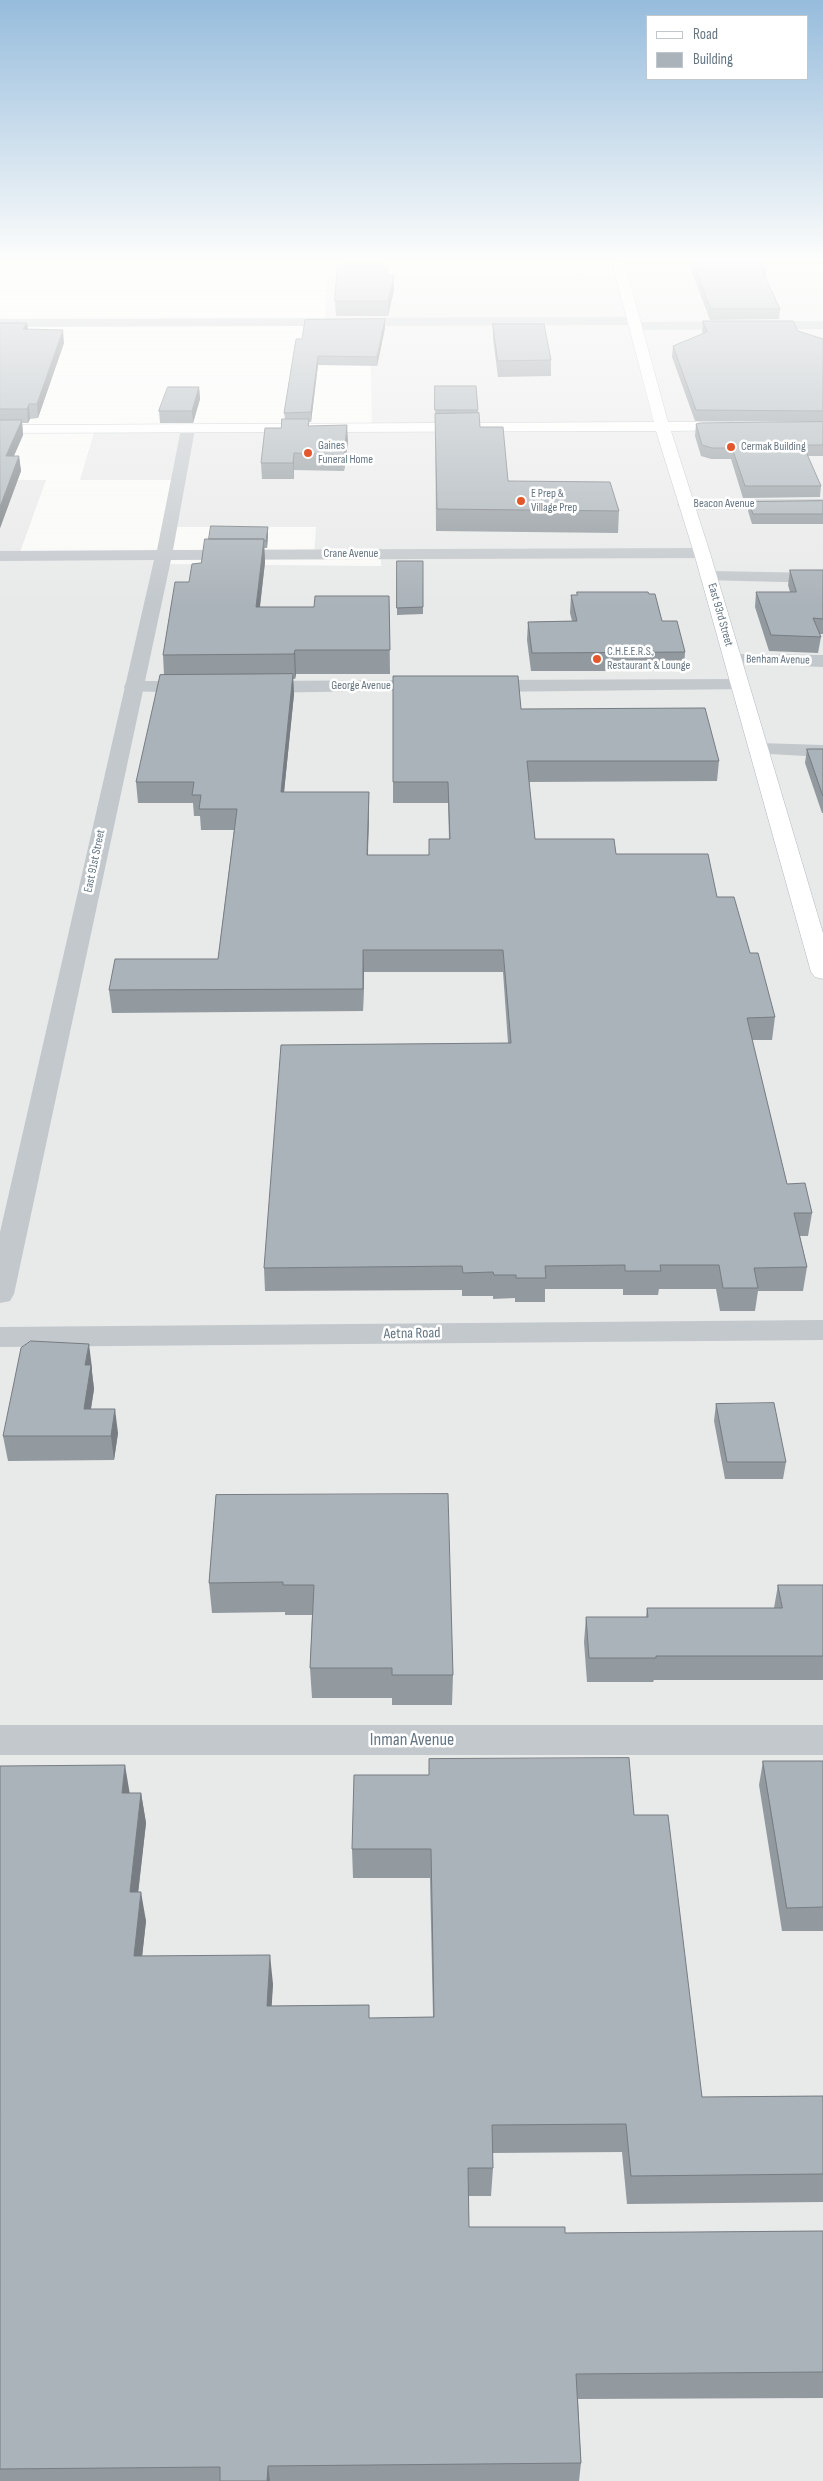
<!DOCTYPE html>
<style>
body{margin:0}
#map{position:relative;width:823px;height:2481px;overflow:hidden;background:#fafaf8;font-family:"Sofia Sans Condensed",sans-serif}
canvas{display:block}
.legend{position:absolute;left:646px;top:15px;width:162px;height:65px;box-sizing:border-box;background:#fff;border:1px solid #c1c8cd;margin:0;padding:6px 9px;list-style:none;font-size:15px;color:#657683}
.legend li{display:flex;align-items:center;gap:10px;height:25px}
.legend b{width:25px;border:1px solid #c1c8cd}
</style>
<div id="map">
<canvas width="823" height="2481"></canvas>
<ul class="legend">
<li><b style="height:6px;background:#fff"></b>Road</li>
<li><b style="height:14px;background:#aab3b9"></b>Building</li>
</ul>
</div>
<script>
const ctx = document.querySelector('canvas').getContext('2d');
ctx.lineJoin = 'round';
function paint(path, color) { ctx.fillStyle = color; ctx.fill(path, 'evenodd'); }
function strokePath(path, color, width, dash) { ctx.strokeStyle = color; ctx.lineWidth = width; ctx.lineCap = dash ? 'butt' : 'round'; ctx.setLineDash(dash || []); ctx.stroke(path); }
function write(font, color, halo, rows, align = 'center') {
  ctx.font = font + ' "Sofia Sans Condensed",sans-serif'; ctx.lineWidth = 5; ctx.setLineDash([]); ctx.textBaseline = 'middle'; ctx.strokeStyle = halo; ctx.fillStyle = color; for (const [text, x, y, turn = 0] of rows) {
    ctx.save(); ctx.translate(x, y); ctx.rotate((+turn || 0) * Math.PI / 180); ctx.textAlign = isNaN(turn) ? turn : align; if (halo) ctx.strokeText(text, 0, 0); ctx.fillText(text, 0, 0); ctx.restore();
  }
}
const built = new Path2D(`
 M823,261V2481H0V480H46L19,555H164L162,564L381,566V555L314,554L316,527H169L178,480H80L95,429L372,427L370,321H325L327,275L621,274L618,262Z`);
const minor = new Path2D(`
 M618,258H823V265H614L612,262L614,259Z
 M633,317L638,318L639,322L823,321V329L634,330L629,329L628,325L0,327V319Z
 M188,425L195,429L173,550L702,548L708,549L710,553L708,557L702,558L164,560L158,559L156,555L181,429Z
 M823,499V509L685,510L677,505L685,500Z
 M709,571L823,573V583L703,580L700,576L703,572Z
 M733,654L823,655V667L727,663L724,659L727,655Z
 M740,679L747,681L749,685L747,689L482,692L475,690L473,686L475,682L482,680Z
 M431,680L438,682L440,686L438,690L257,693L250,691L248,687L250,683L257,681Z
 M133,681H194L201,683L203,687L201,691L194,693L126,691L124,687L126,683Z
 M759,743L823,745V757L752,753L749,749L752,745Z
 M0,1725H823V1755H0Z`);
const tertiary = new Path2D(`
 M164,550L170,551L172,555L14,1294L10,1301L0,1303V1232L154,560L0,561V551Z
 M823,1320V1340L0,1347V1327Z`);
const secondary = new Path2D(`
 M611,258H623L668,422H733L740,426L733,430L671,431L710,553L823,933V979L815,977L811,972L694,553L656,431L0,433V425L654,422Z`);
const wall = new Path2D(`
 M691,258H763L767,268L766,278L780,309L779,319L710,320L690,267Z
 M388,275H394V290L388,316H336L335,301Z
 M703,321L798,331L823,339V422L695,421L672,357L673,346L703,334L702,332Z
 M0,323H27L28,329L64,343L38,418L30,419L28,423H22L23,435L14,456H19L21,471L0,528Z
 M493,324L551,360V376L498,377L493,339Z
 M385,328L377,366L318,365L311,422H309V426L348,441L344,471L294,470V479H262L261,463L281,428L285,419L284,413L302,339Z
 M435,386L478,410L480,427L508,481L619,511L618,533L436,531Z
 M199,387L200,399L193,423H160L159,411Z
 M823,422V456H808L821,486L820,497L743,498L731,459H711L701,456L695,436L696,424Z
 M823,501V524H752L748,511L749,502Z
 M268,527V534L267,548H264L265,562L260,607H314L389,596L390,674H296L295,679H293L294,694L284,792H369V812L368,855H428L449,839L448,803H393V676L719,761L717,781L529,782L535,839L616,854L717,897L750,953L775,1017L772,1040H752L787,1184L812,1213L808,1236H800L807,1267L803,1291H758L755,1311H720L716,1289H659L658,1295H623V1289H545V1302H515V1298L493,1299V1296H462V1290L265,1291L264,1268L508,1043L503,972H364L363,1011L112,1013L109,990L218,959L234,830H201L200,816H194L193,803H138L136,782L164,675L163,655L189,582L201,563L209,539Z
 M397,561H423V614L397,615Z
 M790,570H823V634H820L821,637L818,653L769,651L755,607L756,592H790L788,585Z
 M577,592L649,594L662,621L685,652L684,671H531L527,640L528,622L572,621L570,613L571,595H577Z
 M807,749H823V813H822L805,763Z
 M92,1368V1372L94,1389L91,1409L118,1433L114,1460L8,1461L3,1436Z
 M716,1404L786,1462L783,1479H725L714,1421Z
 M216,1495L453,1675L452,1705H392V1698H312L310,1668L312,1615H285V1612L212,1613L209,1583Z
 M778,1585H823V1680H654L653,1682H587L584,1642L586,1617H646L647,1608H774Z
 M429,1759L634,1815L702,2097L823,2096V2202L627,2204L622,2152L492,2153L493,2168L491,2196H468L469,2227L565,2233L823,2231V2398L578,2399L581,2463L579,2481H0V1766L129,1793H141L146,1823L138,1892L146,1921L142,1956L273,1984L271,2006L369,2005V2018L433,2017L430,1878H353L352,1849L429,1775Z
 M763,1761H823V1931H782L759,1785Z`);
const shadedWall = new Path2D(`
 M394,275V290L388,316V301Z
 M385,319V328L377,366V357Z
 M27,323L28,336L23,329Z
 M63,330L64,343L38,418L37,404Z
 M318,356V365L311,422V412Z
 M199,387L200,399L193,423L192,411Z
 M29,404L30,419L28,423L27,409Z
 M22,420L23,435L7,471L6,456Z
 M347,425L348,441L344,471V455Z
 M294,453V479L293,463Z
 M19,456L21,471L0,528V507Z
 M268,527V534L267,548L266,541Z
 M264,539L265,562L257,630L256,607Z
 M295,650L296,674L295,679L294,654Z
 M293,674L294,694L282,812L281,792Z
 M369,792V812L367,877V855Z
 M363,950L364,972L363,1011Z
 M89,1344L92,1368V1372L94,1389L87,1433L84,1409L85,1365Z
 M115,1409L118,1433L114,1460L111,1436Z
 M125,1765L130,1795L122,1793Z
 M141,1793L146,1823L135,1921L130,1892Z
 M141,1892L146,1921L139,1985L134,1956Z
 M270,1955L273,1984L270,2035L267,2006Z
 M268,2466L270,2481H267Z`);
const building = new Path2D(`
 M692,258H763L767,268H761L780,309H711Z
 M338,264H388V275H394L388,301H335Z
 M385,319L377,357L318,356L311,412L284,413L296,339H302L305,320Z
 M703,321H793L798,331L823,339V411L696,410L673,346L707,332Z
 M0,323H27L23,329L63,330L37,404H29L27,409H0Z
 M493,324H544L551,360L498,361Z
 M435,386H476L478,410H435Z
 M168,387H199L192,411H159Z
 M479,413L480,427H503L508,481L610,482L619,511L437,509L435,414Z
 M282,419H309L308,426L347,425L344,455L294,453L293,463H261L265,428H281Z
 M0,420H22L6,456H19L0,507Z
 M823,422V445H803L821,486H745L732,448H712L702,445L696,424L700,423Z
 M823,501V514H753L749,502Z
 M211,526L268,527L266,541H264V539H209Z
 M205,539H264L256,607H314L315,596H389L390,650H295L294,654L163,655L175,582H189L192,564L201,563Z
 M397,561H423V607L397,608Z
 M790,570H823V619L813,618L821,637L771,635L756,592H796Z
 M577,592H648L649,594H655L662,621H677L685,652L532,653L528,622L577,621L571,595H577Z
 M293,674L281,792H369L367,855H429V839H450L448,782H393V676H518L521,709L705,708L719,761H527L535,839H614L616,854H708L717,897H734L750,953H758L775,1017L747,1018L787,1184L805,1183L812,1213H794L807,1267L754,1268L758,1288H723L719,1265H660L661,1271H625V1265L545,1266L546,1278H516V1275H494L493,1272L463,1273L462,1266L264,1268L281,1045L511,1043L503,950H363V989L109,990L115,959H218L237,809H199L201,795H192L194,782H136L160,675Z
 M807,749H823V796Z
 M31,1341L89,1344L85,1365H91L84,1409H115L111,1436H3L21,1348Z
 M774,1403L786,1462H727L716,1404Z
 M448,1494L453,1675H392V1668H310L314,1585H283V1582L209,1583L216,1495Z
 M778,1585H823V1656H656V1658H589L586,1617H648L647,1608H782Z
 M629,1758L634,1815H668L702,2097L823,2096V2174L631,2176L626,2124L492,2125L493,2168H468L469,2227H565V2233L823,2231V2372L576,2374L581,2463L268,2466L267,2481H220V2467L0,2469V1766L125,1765L122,1793H141L130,1892H141L134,1956L270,1955L267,2006L369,2005V2018L434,2017L431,1849H352L354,1775H429V1759Z
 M763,1761H823V1907L787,1908Z`);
const markers = [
 [731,447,5,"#e4572e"],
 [308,453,5,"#e4572e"],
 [521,501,5,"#e4572e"],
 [597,659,5,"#e4572e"]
];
const farPoinames = [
 ["Gaines",318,446],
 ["Funeral Home",318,460],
 ["Cermak Building",741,447],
 ["E Prep &",531,494],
 ["Village Prep",531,508],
 ["C.H.E.E.R.S.",607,652],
 ["Restaurant & Lounge",607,666]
];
const farStreetnames = [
 ["Beacon Avenue",724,504],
 ["Crane Avenue",351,554],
 ["East 93rd Street",720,615,74],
 ["Benham Avenue",778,660,1],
 ["George Avenue",361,686],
 ["East 91st Street",95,861,-78]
];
const streetNames = [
 ["Aetna Road",412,1334,-1]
];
const nearStreetnames = [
 ["Inman Avenue",412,1740]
];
paint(built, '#e8e9e9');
strokePath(secondary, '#b3babf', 1);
paint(minor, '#c3c8cc');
paint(tertiary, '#c3c8cc');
paint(secondary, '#fff');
paint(wall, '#929a9f');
paint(shadedWall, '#777d82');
paint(building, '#aab3b9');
strokePath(building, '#777d82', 1);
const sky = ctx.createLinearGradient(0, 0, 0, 605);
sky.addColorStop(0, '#96bcdc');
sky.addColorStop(0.43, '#fdfdfc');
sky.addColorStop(1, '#fdfdfc00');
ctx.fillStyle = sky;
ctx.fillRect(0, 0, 823, 605);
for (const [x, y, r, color] of markers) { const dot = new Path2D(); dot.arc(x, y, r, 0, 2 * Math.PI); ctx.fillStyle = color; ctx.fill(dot); strokePath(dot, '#fff', 2); }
write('12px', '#657683', '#fff', farPoinames, 'left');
write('12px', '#657683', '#fff', farStreetnames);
write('15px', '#657683', '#fff', streetNames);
write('18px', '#657683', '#fff', nearStreetnames);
</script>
